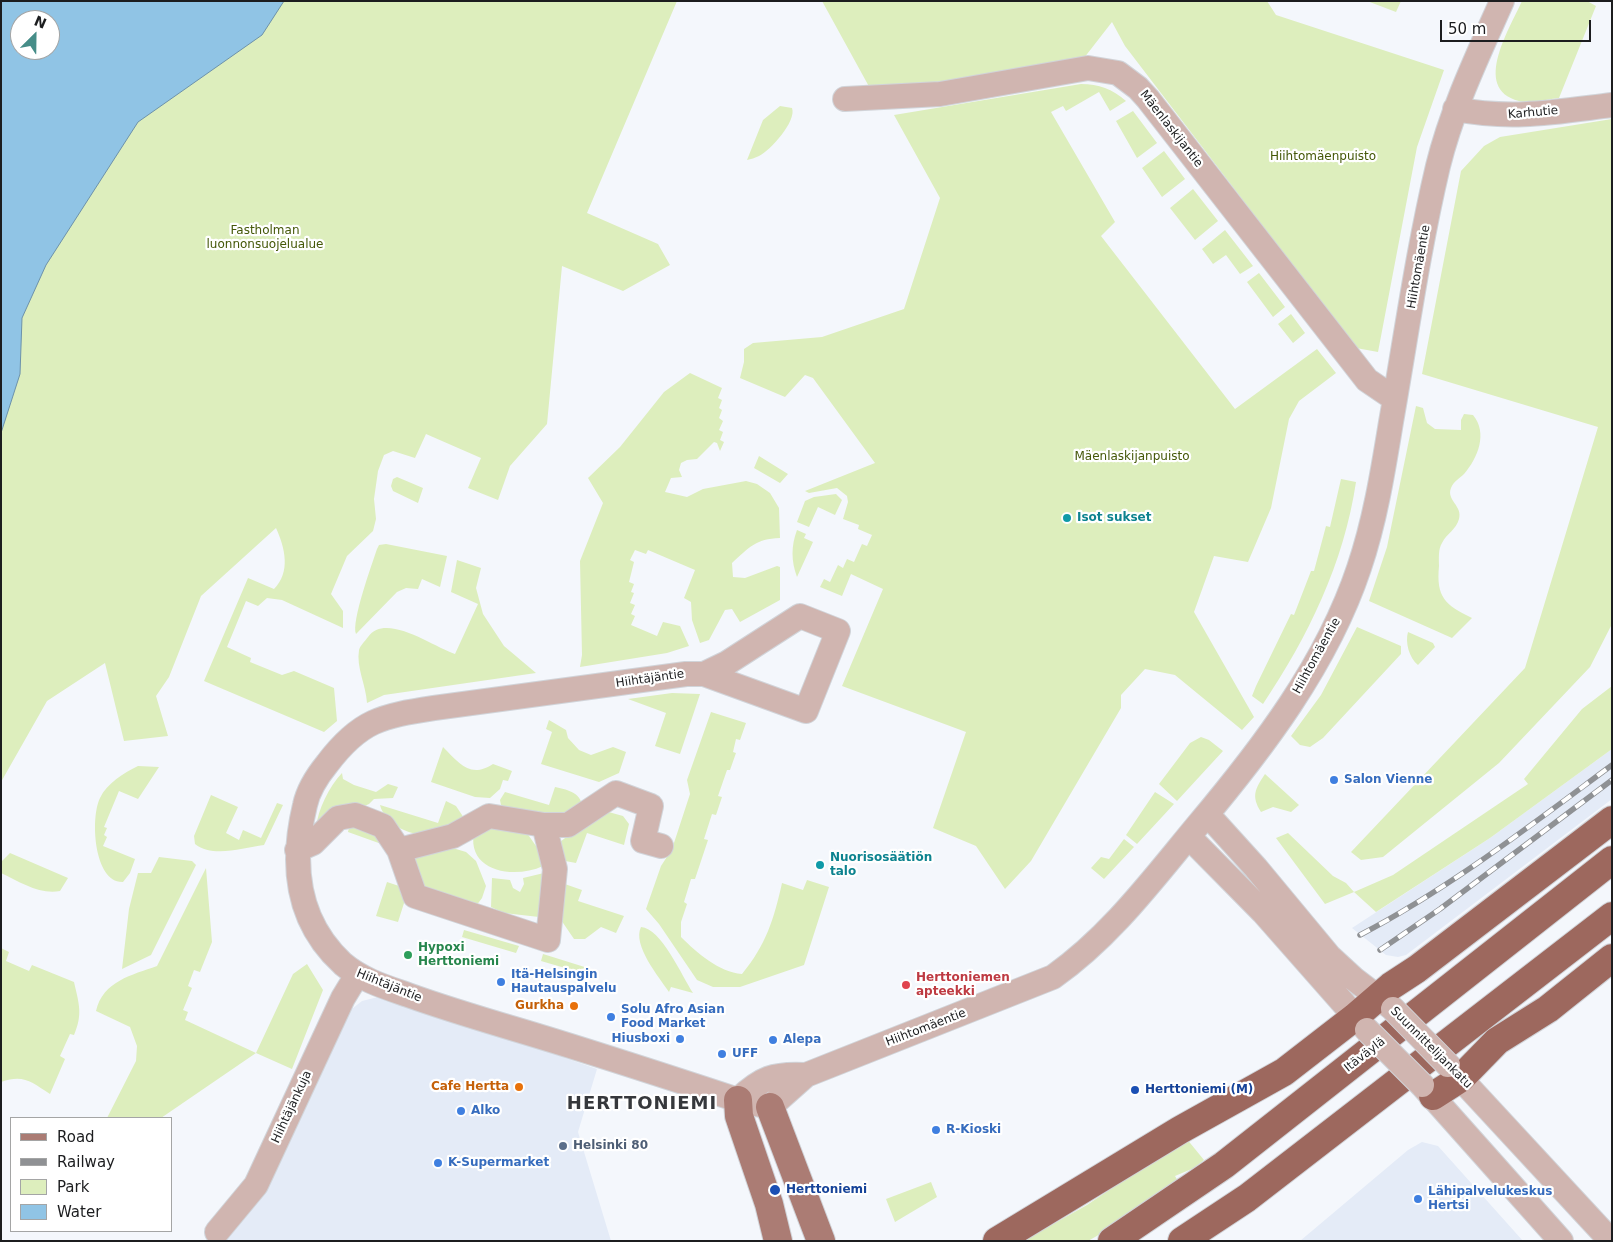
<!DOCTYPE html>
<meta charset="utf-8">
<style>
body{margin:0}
#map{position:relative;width:1613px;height:1242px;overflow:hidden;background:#f4f7fc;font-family:"DejaVu Sans",sans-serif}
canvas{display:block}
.frame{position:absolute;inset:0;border:2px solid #1c1d1f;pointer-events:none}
.legend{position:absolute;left:10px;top:1117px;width:162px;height:115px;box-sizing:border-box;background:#fff;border:1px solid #a4a5a5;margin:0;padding:6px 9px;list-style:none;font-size:15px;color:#1c1d1f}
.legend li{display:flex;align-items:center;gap:10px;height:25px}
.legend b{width:25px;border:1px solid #a4a5a5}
.north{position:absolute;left:10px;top:10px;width:50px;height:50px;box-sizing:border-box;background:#fff;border:1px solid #a4a5a5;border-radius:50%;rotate:23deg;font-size:14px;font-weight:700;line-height:20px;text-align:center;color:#1c1d1f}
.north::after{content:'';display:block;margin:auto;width:18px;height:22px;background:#468d88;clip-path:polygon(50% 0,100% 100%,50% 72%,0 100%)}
.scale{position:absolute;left:1440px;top:20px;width:151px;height:22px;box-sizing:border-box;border:2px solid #1c1d1f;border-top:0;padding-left:6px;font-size:15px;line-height:18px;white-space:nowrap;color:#1c1d1f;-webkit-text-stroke:4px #fff;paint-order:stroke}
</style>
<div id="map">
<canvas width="1613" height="1242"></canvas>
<div class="frame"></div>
<ul class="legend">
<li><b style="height:6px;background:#ab7c74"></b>Road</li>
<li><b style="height:6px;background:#8f9194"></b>Railway</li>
<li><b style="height:14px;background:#ddeebd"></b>Park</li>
<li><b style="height:14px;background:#90c4e5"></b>Water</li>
</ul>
<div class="north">N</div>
<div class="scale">50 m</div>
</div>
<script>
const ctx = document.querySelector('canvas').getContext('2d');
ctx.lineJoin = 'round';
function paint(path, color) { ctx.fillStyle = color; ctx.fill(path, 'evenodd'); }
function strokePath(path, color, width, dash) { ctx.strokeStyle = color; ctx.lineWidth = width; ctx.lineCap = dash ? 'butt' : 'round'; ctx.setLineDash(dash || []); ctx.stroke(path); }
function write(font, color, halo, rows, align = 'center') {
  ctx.font = font + ' "DejaVu Sans",sans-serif'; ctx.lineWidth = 4.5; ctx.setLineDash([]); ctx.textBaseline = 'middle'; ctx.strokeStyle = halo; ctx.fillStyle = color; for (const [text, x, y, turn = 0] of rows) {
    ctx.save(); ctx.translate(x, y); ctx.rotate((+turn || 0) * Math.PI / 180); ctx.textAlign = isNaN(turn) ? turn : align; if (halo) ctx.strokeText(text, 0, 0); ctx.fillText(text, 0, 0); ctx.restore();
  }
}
const built = new Path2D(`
 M1612,749V799L1406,955L1398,957L1386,955L1352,928L1490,838Z
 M378,997L398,1000L597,1069L578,1132L611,1241H223L348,1012L362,1001Z
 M1422,1142L1438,1146L1523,1241H1300L1408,1150Z`);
const green = new Path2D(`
 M1,1H677L587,213L658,244L670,265L623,291L562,266L547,424L510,466L498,500L468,488L481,458L426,434L415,458L393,451L384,455L378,471L374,499L376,519L373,531L347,556L331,594L343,611V628L282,600L267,598L258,606L246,601L227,647L251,658L250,662L282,675L294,671L334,688L337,721L324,732L204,681L248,578L274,589C291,572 285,548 276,528L201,596L169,677L156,696L168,736L124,741L105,663L47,701L1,782ZM20,20H50V50H20Z
 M822,1H1267L1276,15L1444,70L1417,147L1378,352L1356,348L1125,46L1112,22L1084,58L956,82L872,92Z
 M1367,1H1401L1396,12Z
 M1522,1H1587L1596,6L1559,98C1548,99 1534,103 1524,102C1469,93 1509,30 1522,1Z
 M1081,84C1099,84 1112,89 1126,101L1110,111L1099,92L1066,111L1063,106L1051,112L1115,222L1101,236L1235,409L1317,349L1336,373L1299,401L1289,419L1271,508L1248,562L1214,556L1194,612L1254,717L1242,730L1175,675L1145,669L1121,695V708L1031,861L1005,889L976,846L933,828L966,732L842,686L883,589L851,574L842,596L820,587L824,579L830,582L838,565L843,568L847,559L854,562L862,544L867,546L872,535L858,529L859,525L843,519L848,502L847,496L837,488L809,493L805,491L875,463L813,378L805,375L785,397L740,378L744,362V349L753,343L822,337L904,309L940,198L894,115Z
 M780,106L792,108C797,121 770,151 759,156C755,158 751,159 747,160L763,120Z
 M1133,111L1157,143L1137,158L1116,121Z
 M1612,119V624L1590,667L1499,763L1383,857L1361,860L1351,852L1525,668L1598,427L1422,374L1461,171L1484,146L1500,137Z
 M1164,151L1185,179L1162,197L1142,168Z
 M1193,189L1218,221L1195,240L1170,208Z
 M1225,230L1253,266L1240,274L1226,255L1213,264L1202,249Z
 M1259,273L1285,307L1273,317L1247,282Z
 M1291,314L1305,333L1293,343L1278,324Z
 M690,373L722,388L718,398L722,400L719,408L722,410L719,418L723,421L719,430L723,432L720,440L724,442L720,451L717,443L714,442L697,459L687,460L681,463L679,470L682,477L671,478L665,492L687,497L703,489L746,481L757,484L770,493L779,508L780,538C755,539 750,547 732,563L733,577L745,578L777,566L780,567V600L740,622L732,609L725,610L709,640L700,643L692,620L691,602L684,598L695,570L648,550L646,554L635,550L630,560L634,562L629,582L634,584L631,592L634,593L630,603L635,605L631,614L635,616L631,625L657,636L663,622L680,626L689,646L667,653L580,667L582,655L580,561L603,503L588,478L620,447L664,392Z
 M1416,406L1423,408L1427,423L1435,429L1461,430V420L1464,414L1473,415C1488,433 1478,458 1464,474C1459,479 1454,481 1451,488C1446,500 1463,506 1459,519C1456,530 1447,533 1442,543C1438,549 1439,559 1439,566C1436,597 1445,605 1472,618L1452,638L1369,601L1387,547Z
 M759,456L788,474L780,483L754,468Z
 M397,477L423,488L418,503L393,491L391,486L393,479Z
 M1341,479L1356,482C1344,563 1308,637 1263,704L1252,696L1256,686L1291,614L1294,615L1311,571H1314L1326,526L1330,527Z
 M836,494L842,500L835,515L818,507L809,527L797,522L805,501L814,497Z
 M797,530L806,534L804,538L813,542L797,577C791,561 791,546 797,530Z
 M386,544L447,556L440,587L422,579L418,589L406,588L397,592L356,634C351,622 372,564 377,549L379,545Z
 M457,560L481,568L476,588L483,614L504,646L536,673L384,695L367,703C366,685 356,667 359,650C360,646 365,641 368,637C386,612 433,647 455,654L478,604L451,592Z
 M1357,627L1401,646V654L1323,738L1310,747L1300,745L1291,736L1321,695Z
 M1408,632L1433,643L1435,647L1418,665C1409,658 1405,642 1408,632Z
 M1612,686V749L1490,838L1376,912L1354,892L1325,904L1276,838L1288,833L1333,876L1346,883L1354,892L1393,875L1528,784L1524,779L1582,709Z
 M672,693L700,694L680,754L655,746L666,713L628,699Z
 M711,712L746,723L740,740L736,739L733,752L736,753L730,770H727L718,796L722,797L716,815L712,814L704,839L708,840L695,879H691L684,902L687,904L681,922V937C697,953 719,972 742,974C766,945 774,919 782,883L803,890L807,880L829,887L804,965L740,987H713L697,980L659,924L646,909L661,866L672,849L690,794L687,780Z
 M549,720L566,730L568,738L579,750L591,755L613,747L626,752L619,773L599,782L541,764L552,732L546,729Z
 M1201,737L1209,740L1223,751L1177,801L1159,784L1190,743Z
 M443,747C459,763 470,779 493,764L512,771L508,781L503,780L500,789L490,798L475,797L431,782Z
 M138,766L159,767L138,799L119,791L104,827L107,828L104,835L107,837L103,846L135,859L130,873L123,882C94,883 90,818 100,798C107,783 124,773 138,766Z
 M342,773L343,779L354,785L376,792L388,784L398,787L393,798L374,799L369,804L316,828C318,809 329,787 342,773Z
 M1265,774L1299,805L1291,812L1273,807L1261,812C1251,796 1255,789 1265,774Z
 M555,787C567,790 577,791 582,803L563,816L513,813L501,805L500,800L505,792L549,805Z
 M1155,792L1174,804L1137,844L1126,835Z
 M211,795L238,807L226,833L239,840L243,830L261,838L277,803L283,805L264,845C242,848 213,858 195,844L194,836Z
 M446,801L456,806L464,818C455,823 442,833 432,835C412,837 385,825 380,805L438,823Z
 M605,811L623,816L629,824L624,845L587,833L576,863L560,860V842L598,812Z
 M350,823L372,829L387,846L348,832Z
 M522,826L543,856V866C513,880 463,871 475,828Z
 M1124,839L1134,847L1104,879L1091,868L1101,857L1109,859Z
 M446,846L466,852L476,861L486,886L482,898L476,906L421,886L411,855Z
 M10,853L68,878L60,891C40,895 20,882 1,873V862Z
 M159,857L192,861L196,865L151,955L122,969L129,909L138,873H151Z
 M206,868L212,942L200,972L194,970L188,986L192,988L183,1010L188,1012L185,1020L256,1053L293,974L307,964L323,990L292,1069L256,1053L161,1118H107L136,1061L137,1046L130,1027L96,1011C103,981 132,975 157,966Z
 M544,873L539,917L504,913L491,907L492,878L510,880L513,888L520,892L524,884L523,878Z
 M387,882L399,886L405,900L398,922L376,916Z
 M559,882L582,890L578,901L624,916L616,933L601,927L585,939H574L559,917Z
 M641,927C661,928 682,976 693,993L671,987L669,992C659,977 632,945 641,927Z
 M464,930L519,946L516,953L462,937Z
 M1,948L9,952L6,961L29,971L32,965L74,982C79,1004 83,1014 74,1035L70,1034L60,1056L65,1059L50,1094C31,1082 24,1074 1,1082Z
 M543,954L591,969L589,975L541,961Z
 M1186,1138L1204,1160L1194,1168L1175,1176L1178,1181L1123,1221L1088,1241H1023L1087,1205Z
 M931,1182L937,1197L895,1222L886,1199Z`);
const water = new Path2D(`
 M1,1H284L262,35L138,122L46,265L22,318L20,374L1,433ZM20,20H50V50H20Z`);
const minor = new Path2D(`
 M845,99L940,94L1088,68L1118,73L1138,88L1148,99L1367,380L1395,399
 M1455,109C1513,120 1554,112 1612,105
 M704,674L806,711L838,631L800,616L727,663L704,674H686L434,708C382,716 360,720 327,764C318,775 308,791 305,805C291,863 296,921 343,964C362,980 385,987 408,995C444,1008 481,1019 518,1030C592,1052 665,1076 738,1100L770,1107L806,1075
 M1208,815L1256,868L1329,956L1354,979L1392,1008
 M1189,837L1263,912L1367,1030
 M297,850L313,843L338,818L355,815L383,826L399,850L453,836L489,816L544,825H568L616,793L651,806L643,841L661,846
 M399,850L415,896L548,940L555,869L544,825
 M1448,1065L1611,1241
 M1422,1085L1561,1241
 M738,1100C761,1078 774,1073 806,1075L1053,977C1111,936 1153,879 1198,825C1262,749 1327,664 1359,568C1375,521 1383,471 1391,422C1406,337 1418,250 1438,166C1452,109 1478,55 1502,1
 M217,1232L256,1185L343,998L357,975`);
const major = new Path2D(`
 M738,1100L739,1116L769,1204L778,1241
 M770,1107L821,1241`);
const highway = new Path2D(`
 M1433,1096L1461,1078L1497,1041L1548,1009L1612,958
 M997,1241L1180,1130L1284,1072L1355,1017L1391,986L1417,969L1612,820
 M1112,1241L1224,1165L1612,860
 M1182,1241L1247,1198L1612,916`);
const rail = new Path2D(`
 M1360,935C1450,888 1531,825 1612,765
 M1380,950L1440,909L1612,780`);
const minorBridge = new Path2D(`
 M1393,1009L1448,1065
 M1367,1030L1422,1085`);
const markers = [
 [1067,518,5,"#0f9aa8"],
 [1334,780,5,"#3f7fe0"],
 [820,865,5,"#0f9aa8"],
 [408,955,5,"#2e9e5b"],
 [501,982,5,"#3f7fe0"],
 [906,985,5,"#e0444e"],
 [574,1006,5,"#e8710a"],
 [611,1017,5,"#3f7fe0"],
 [680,1039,5,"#3f7fe0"],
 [773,1040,5,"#3f7fe0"],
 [722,1054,5,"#3f7fe0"],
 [519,1087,5,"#e8710a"],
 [1135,1090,5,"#1a4fb4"],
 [461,1111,5,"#3f7fe0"],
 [936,1130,5,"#3f7fe0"],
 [563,1146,5,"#5c6f8a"],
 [438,1163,5,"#3f7fe0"],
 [775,1190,6,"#1a4fb4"],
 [1418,1199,5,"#3f7fe0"]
];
const streetNames = [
 ["Karhutie",1533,113,-5],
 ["Mäenlaskijantie",1171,129,52],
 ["Hiihtomäentie",1419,267,-80],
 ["Hiihtomäentie",1317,656,-61],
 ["Hiihtäjäntie",650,679,-8],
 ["Hiihtäjäntie",389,986,22],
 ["Hiihtomäentie",926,1028,-21],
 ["Suunnittelijankatu",1431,1048,45],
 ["Itäväylä",1365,1055,-38],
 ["Hiihtäjänkuja",292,1107,-65]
];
const parkNames = [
 ["Hiihtomäenpuisto",1323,157],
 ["Fastholman",265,231],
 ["luonnonsuojelualue",265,245],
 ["Mäenlaskijanpuisto",1132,457]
];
const cultureNames = [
 ["Isot sukset",1077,518],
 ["Nuorisosäätiön",830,858],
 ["talo",830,872]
];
const shopNames = [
 ["Salon Vienne",1344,780],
 ["Itä-Helsingin",511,975],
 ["Hautauspalvelu",511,989],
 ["Solu Afro Asian",621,1010],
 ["Food Market",621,1024],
 ["Hiusboxi",670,1039,"right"],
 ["Alepa",783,1040],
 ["UFF",732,1054],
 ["Alko",471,1111],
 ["R-Kioski",946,1130],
 ["K-Supermarket",448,1163],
 ["Lähipalvelukeskus",1428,1192],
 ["Hertsi",1428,1206]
];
const leisureNames = [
 ["Hypoxi",418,948],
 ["Herttoniemi",418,962]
];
const healthNames = [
 ["Herttoniemen",916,978],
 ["apteekki",916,992]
];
const foodNames = [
 ["Gurkha",564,1006],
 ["Cafe Hertta",509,1087]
];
const transitNames = [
 ["Herttoniemi (M)",1145,1090],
 ["Herttoniemi",786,1190]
];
const serviceNames = [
 ["Helsinki 80",573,1146]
];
const districtNames = [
 ["HERTTONIEMI",642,1104]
];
paint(built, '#e4ebf7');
paint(green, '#ddeebd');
paint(water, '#90c4e5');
strokePath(water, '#6d92aa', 1);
strokePath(minor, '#d1d4d9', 26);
strokePath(major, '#d1d4d9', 30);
strokePath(highway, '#d1d4d9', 30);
strokePath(minor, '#d0b5b0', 24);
strokePath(major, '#ab7c74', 28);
strokePath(highway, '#9d685e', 28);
strokePath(rail, '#8f9194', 5.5);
strokePath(rail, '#fff', 4, [11]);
strokePath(minorBridge, '#d1d4d9', 26, []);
strokePath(minorBridge, '#d0b5b0', 24);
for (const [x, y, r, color] of markers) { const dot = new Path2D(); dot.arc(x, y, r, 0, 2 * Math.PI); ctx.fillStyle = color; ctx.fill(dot); strokePath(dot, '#fff', 2); }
write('12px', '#1c1d1f', '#fff', streetNames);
write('12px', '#455809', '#fff', parkNames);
write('bold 12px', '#0d838f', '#fff', cultureNames, 'left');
write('bold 12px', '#366cbe', '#fff', shopNames, 'left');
write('bold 12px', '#27864d', '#fff', leisureNames, 'left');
write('bold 12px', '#be3a42', '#fff', healthNames, 'left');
write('bold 12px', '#c56008', '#fff', foodNames, 'right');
write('bold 12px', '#164399', '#fff', transitNames, 'left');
write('bold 12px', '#4e5e75', '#fff', serviceNames, 'left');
ctx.letterSpacing = '1px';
write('bold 18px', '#36383c', '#fff', districtNames);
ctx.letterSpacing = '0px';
</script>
